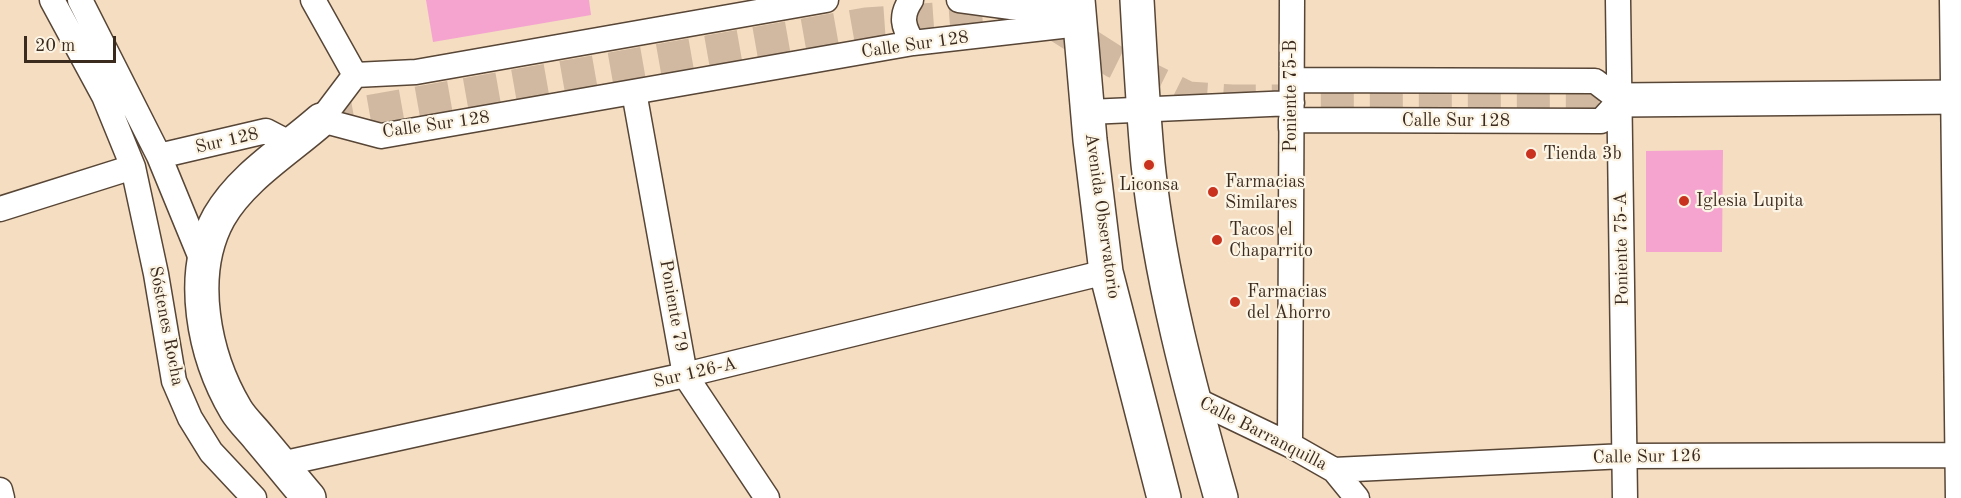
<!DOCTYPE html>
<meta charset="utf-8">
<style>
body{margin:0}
#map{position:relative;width:1961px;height:498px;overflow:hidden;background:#f5ddc1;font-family:"Old Standard TT",serif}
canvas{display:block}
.scale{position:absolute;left:24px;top:36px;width:92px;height:27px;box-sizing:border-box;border:3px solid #3b2a1e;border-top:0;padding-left:8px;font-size:18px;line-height:21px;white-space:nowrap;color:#3b2a1e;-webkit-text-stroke:4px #fcf5e5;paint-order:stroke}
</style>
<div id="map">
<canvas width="1961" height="498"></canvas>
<div class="scale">20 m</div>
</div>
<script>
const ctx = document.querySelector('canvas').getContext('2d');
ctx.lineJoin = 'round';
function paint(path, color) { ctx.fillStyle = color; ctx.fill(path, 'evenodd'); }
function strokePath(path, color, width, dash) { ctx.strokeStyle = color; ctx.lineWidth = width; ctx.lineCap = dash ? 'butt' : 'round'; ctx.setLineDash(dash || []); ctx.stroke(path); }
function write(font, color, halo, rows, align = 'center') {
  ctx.font = font + ' "Old Standard TT",serif'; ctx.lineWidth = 4.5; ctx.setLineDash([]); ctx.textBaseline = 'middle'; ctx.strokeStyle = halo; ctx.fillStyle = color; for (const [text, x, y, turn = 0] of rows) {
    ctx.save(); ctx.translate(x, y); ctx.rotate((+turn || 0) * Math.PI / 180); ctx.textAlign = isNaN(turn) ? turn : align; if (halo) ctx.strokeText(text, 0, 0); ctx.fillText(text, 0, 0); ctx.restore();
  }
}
const building = new Path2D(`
 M426,0H589L591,15L433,42Z
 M1723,150L1722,252H1646V151Z`);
const secondaryTunnel = new Path2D(`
 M321,120L866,24L992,15L1029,17L1057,25L1115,62L1188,98L1232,101L1620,100`);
const street = new Path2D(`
 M52,0L104,96L133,167L156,274L174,381L190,418L211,452L254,498
 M80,0L159,156L203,263
 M313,0L355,75
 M826,0L416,72L355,75L321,120L381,136L913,43L1079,24
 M911,0C900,16 903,27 913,43
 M959,0L1011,7L1078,6
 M1618,0L1625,498
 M1952,0L1958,498
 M634,92L685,375L767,498
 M1088,112L1292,103
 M1291,128V120L1601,121L1620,100L1595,81L1292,80
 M159,156L266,131L293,145
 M0,209L133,167
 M1192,398L1290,445L1334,470L1357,498
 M1290,445L1292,0
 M281,464L685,375L1106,272
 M1334,470L1625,456L1961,455
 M0,490L2,498`);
const secondary = new Path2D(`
 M1078,0L1090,140L1106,272L1164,498
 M1137,0C1140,55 1143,110 1148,164C1160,277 1190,389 1221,498
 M1620,100L1961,97
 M309,498C292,478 276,458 259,438C252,429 242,420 236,410C204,356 187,275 219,217C242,177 287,150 321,120`);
const markers = [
 [1531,154,6,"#c8321e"],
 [1149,165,6,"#c8321e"],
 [1213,192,6,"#c8321e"],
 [1684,201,6,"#c8321e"],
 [1217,240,6,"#c8321e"],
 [1235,302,6,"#c8321e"]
];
const streetNames = [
 ["Calle Sur 128",915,45,-8],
 ["Poniente 75-B",1291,96,-90],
 ["Calle Sur 128",1456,121],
 ["Calle Sur 128",436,125,-8],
 ["Sur 128",227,141,-13],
 ["Avenida Observatorio",1102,216,82],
 ["Poniente 75-A",1622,249,-91],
 ["Poniente 79",673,306,80],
 ["Sóstenes Rocha",166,326,79],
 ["Sur 126-A",695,373,-13],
 ["Calle Barranquilla",1263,434,27],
 ["Calle Sur 126",1647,457,-1]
];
const poiNames = [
 ["Tienda 3b",1543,154],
 ["Farmacias",1225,182],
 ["Similares",1225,203],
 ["Liconsa",1149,185,"center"],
 ["Iglesia Lupita",1696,201],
 ["Tacos el",1229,230],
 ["Chaparrito",1229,251],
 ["Farmacias",1247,292],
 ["del Ahorro",1247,313]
];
paint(building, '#f4a4cf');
strokePath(secondaryTunnel, '#d0b9a0', 33, [33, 16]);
strokePath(street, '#574536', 27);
strokePath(secondary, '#574536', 36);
strokePath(street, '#fff', 24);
strokePath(secondary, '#fff', 33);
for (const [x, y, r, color] of markers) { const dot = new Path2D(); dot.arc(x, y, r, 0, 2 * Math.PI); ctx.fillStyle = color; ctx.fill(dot); strokePath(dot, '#fcf5e5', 2); }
write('18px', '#3b2a1e', '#fcf5e5', streetNames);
write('18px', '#3b2a1e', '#fcf5e5', poiNames, 'left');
</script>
